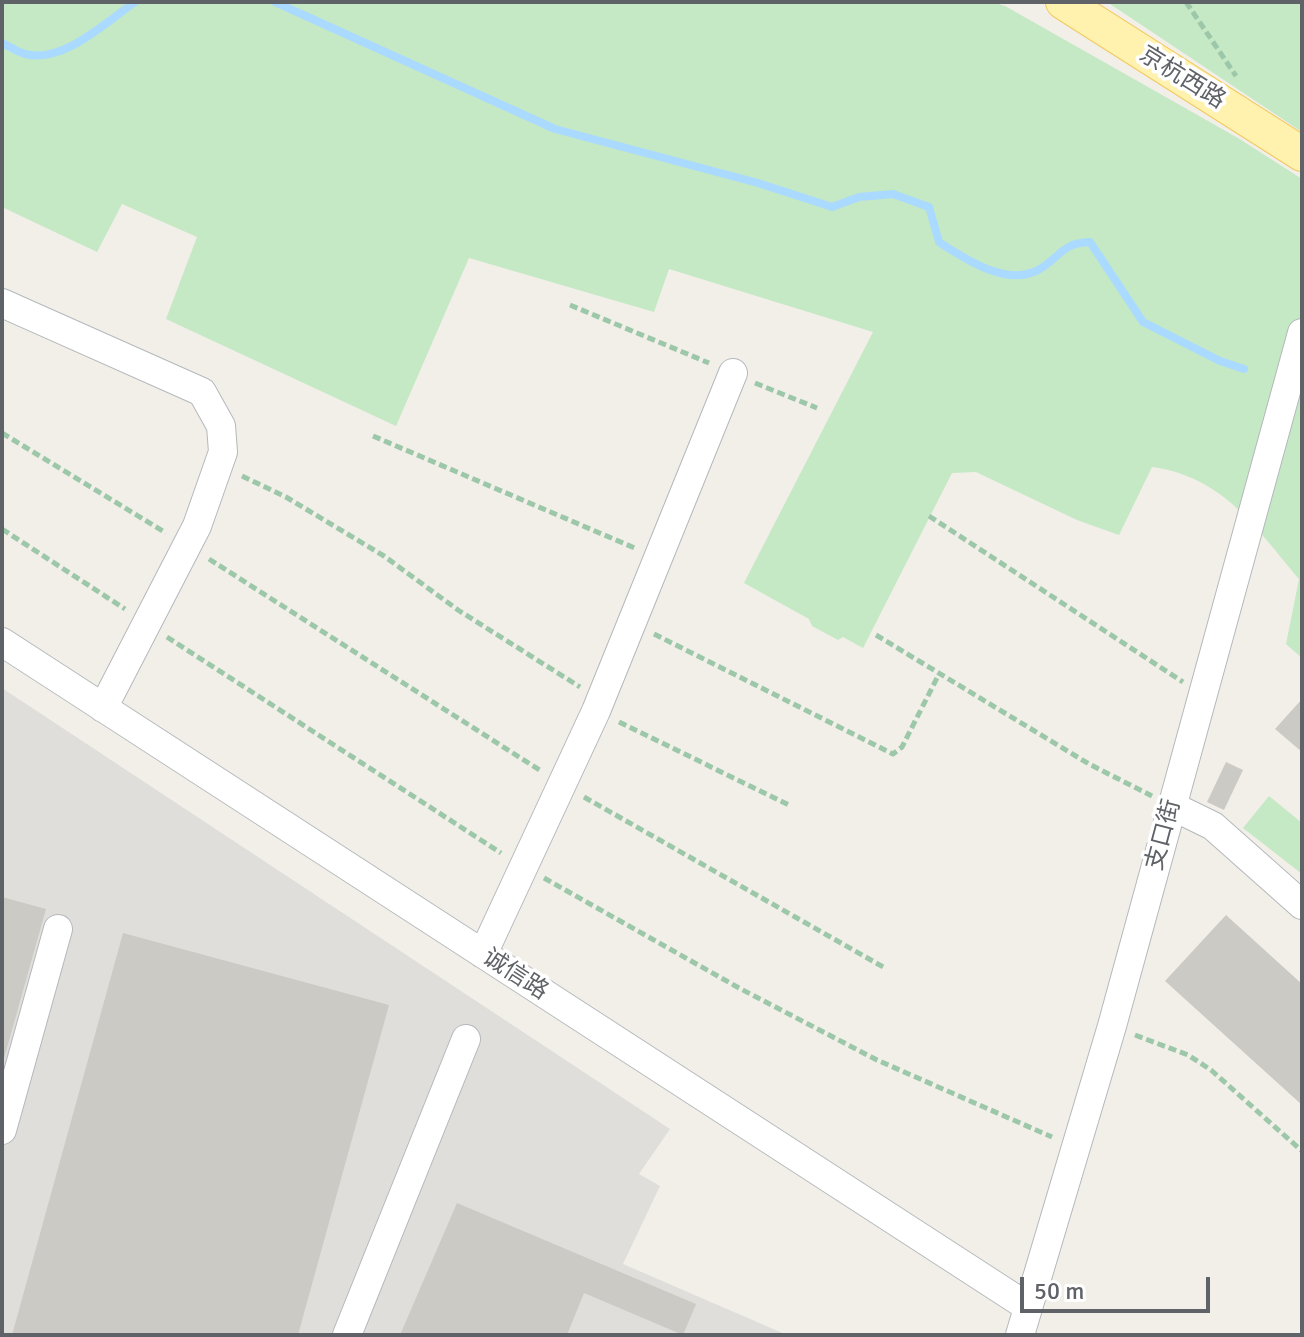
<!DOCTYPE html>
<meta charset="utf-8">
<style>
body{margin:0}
#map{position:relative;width:1304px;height:1337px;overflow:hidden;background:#f1efe8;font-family:Signika,sans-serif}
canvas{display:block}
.frame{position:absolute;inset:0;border:4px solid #5f6368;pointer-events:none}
.scale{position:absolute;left:1020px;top:1277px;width:190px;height:36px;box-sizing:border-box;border:4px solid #5f6368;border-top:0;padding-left:10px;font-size:24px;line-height:28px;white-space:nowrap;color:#5f6368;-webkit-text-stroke:6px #fff;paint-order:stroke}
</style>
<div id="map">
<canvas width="1304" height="1337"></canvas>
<div class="frame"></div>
<div class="scale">50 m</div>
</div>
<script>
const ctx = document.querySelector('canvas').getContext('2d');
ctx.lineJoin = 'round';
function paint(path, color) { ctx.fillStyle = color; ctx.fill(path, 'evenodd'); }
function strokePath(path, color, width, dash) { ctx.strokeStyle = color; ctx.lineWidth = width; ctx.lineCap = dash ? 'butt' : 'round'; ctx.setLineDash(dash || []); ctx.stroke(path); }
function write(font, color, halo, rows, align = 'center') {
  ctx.font = font + ' Signika,"Noto Sans SC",sans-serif'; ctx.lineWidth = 7; ctx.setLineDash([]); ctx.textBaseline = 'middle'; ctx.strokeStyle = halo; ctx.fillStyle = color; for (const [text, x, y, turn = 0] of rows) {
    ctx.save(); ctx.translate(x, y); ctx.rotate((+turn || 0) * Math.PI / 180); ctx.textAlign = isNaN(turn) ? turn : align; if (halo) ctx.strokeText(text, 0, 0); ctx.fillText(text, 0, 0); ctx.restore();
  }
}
const industrial = new Path2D(`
 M2,688L670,1129L639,1174L660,1186L623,1264L787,1335H2Z`);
const green = new Path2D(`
 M2,2H992L1005,6L1238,138L1302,179V658L1286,644L1299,579C1256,528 1224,477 1152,467L1119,535L1077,520L976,472L952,473L863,648L843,637L838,640L812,626L809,619L744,583L873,332L669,269L654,312L469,258L396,426L166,319L197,237L122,204L97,252L2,207Z
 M1107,2H1302V132Z
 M1269,796L1302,823V874L1243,828Z`);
const stream = new Path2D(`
 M275,2L555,129L758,183L832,207L859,197L893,194L929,207L939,242C965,259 1011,290 1043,267C1063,253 1064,243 1090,242L1143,322L1220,361L1244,369
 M2,43C9,46 17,52 25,54C63,64 106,22 135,2`);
const building = new Path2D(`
 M1302,699V752L1275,729Z
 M1226,762L1243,770L1224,810L1207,802Z
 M2,897L46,909L3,1062H2Z
 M1226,915L1302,984V1105L1165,981Z
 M123,933L389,1005L298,1335H12Z
 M457,1203L696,1304L683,1335L584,1293L567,1335H400Z`);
const path = new Path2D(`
 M1186,2L1236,76
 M570,305L709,363
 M755,383L817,408
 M2,433L166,533
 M373,436L637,549
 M242,476L286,497L384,556L458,610L580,687
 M929,516L1183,682
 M2,529L125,609
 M209,559L541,771
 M654,634L893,754L902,747L938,676
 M876,635L1089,764L1152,796
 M167,637L501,853
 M619,722L789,805
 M584,797L885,968
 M544,878L739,988L877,1060L1052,1137
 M1135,1035L1188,1055L1211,1070L1302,1151`);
const minor = new Path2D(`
 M2,303L202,392L221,426L223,452L197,526L103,708
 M2,642L1028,1307
 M1172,806L1213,826L1302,905
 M483,954L596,711L733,373
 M2,1130L58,929
 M347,1335L466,1039
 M1020,1335L1112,1026L1302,333`);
const major = new Path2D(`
 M1063,2L1302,154`);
const streetNames = [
 ["京杭西路",1182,78,32],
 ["支口街",1164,835,-75],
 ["诚信路",515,975,33]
];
paint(industrial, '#e0deda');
paint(green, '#c5e8c5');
strokePath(stream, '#aadaff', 8);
paint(building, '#cccac5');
strokePath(minor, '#b5b8bc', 30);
strokePath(major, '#f2c960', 36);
strokePath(path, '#9cc7a9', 5, [8, 4]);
strokePath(minor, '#fff', 28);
strokePath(major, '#fff2af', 34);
write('24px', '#5f6368', '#fff', streetNames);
</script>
